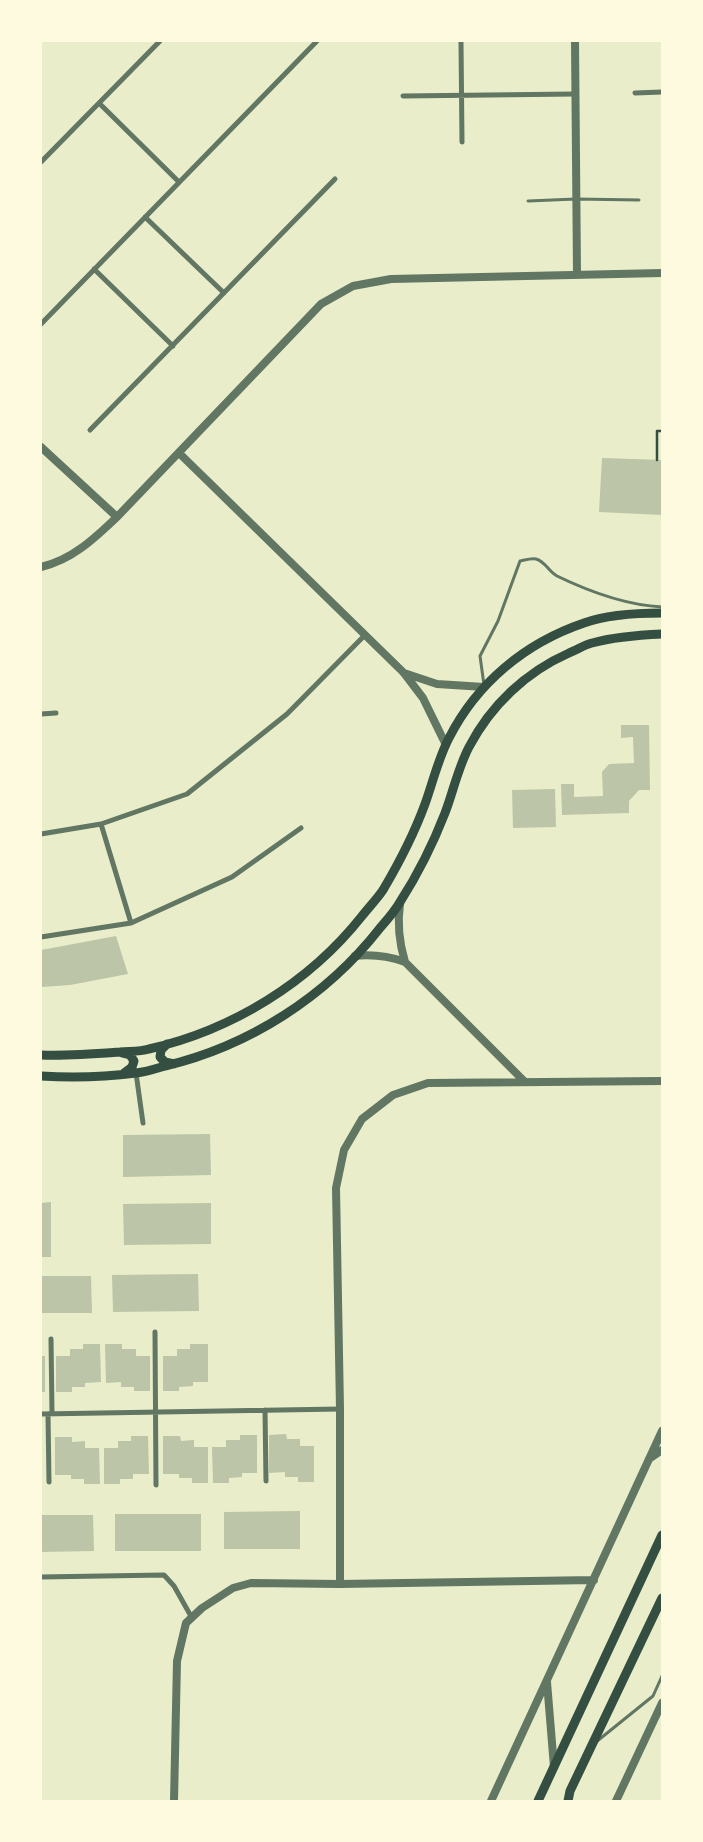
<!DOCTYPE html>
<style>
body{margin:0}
#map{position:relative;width:703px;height:1842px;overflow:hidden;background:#e9edc9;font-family:Ubuntu,sans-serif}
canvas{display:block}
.frame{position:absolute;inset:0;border:42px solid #fefae0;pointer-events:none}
</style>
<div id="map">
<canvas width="703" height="1842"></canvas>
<div class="frame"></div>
</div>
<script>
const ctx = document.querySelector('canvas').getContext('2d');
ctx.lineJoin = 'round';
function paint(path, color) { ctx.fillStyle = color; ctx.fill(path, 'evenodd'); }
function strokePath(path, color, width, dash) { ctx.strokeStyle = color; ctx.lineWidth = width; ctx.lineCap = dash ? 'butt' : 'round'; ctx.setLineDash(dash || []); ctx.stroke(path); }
const building = new Path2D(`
 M602,458L662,460V515L599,512Z
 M621,725H649L650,790H639L629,801V813L562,815L561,784H574V797L603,796L602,772L609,764L634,763L633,737L621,738Z
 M555,789L556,827L513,828L512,790Z
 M116,936L128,974L70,985L41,987V950Z
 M210,1134L211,1175L123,1177V1135Z
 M51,1202V1257H41V1203Z
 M211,1203V1244L124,1245L123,1204Z
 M198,1274L199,1311L113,1312L112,1275Z
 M41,1276H91L92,1313H41Z
 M83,1344H100L101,1382L85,1383V1387H72V1392H56V1356H70V1349H83Z
 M105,1344H122V1349H136V1356H150V1391H134V1387H121V1382L106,1383Z
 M190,1344H208V1382H193V1386L179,1387V1391H163V1356H177V1349H190Z
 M41,1356H45V1392H41Z
 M286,1434L287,1439H300V1446H314V1482H298V1477H285V1472L269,1473V1435Z
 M240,1435H257V1473H242V1477L229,1478V1483H213L212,1447H226V1440H240Z
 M131,1436H148L149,1474H133V1479H120V1484H104V1448H118V1441H131Z
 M163,1436H180L181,1441L194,1440V1447H208V1483H192V1478H179V1474H163Z
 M55,1437H72V1442L85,1441V1448H99L100,1484H84V1479H71V1475H55Z
 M300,1511V1549H224V1512Z
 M115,1514H201V1551H115Z
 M41,1515H93L94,1551L41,1552Z`);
const path = new Path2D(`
 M657,460V431H662`);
const service = new Path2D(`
 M528,201L576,199L639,200
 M484,685L480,656L498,621L520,561C525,560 531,558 536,559C545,561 549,572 557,576C590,592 625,605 662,607
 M596,1742L653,1696L662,1676`);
const minor = new Path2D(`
 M461,42L462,142
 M635,93L662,92
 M403,96L575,94
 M99,103L179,182
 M41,162L160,41
 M145,217L224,293
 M94,269L173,346
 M41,324L317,41
 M90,430L335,179
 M41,714L56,713
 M101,824L131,923
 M41,834L101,824L187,794L287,714L365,635
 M41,937L131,923L232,877L301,828
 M136,1073L143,1123
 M155,1332L156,1485
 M51,1339L52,1414
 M265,1410L266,1481
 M41,1414L340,1409
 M48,1414L49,1482
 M41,1577L164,1575L174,1586L192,1618`);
const tertiary = new Path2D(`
 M575,41L577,274
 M41,447L117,517
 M179,453L404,673L423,698L446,745
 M41,567C72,560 95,538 117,517L321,304L353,286L391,279L662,273
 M404,673L437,684L484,687
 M400,904C397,925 399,942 405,962
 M355,956C374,954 388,956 405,962L525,1082
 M649,1459L662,1450
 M340,1584V1409L336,1188L344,1150L362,1119L393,1095L428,1083L662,1081
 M547,1682L554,1767
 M174,1801L177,1661L186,1623L202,1608L233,1588L251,1583L340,1584L594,1580
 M491,1801L662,1431
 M616,1801L662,1703`);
const secondary = new Path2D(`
 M167,1044L161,1050L160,1057L165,1062L174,1064
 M122,1053L130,1055L134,1061L132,1067L124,1073
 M41,1055C68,1056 93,1054 120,1052C129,1051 139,1052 149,1049C232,1030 309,983 362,916C369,907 377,899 383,890C399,863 414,834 425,804C433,782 438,759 449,738C477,683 525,643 584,623C606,615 638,613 662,613
 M41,1076C72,1078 105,1077 136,1073C146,1072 155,1069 165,1066C249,1046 326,997 380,928C387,920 395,911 400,902C418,874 433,844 445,813C453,792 458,768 469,747C491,705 526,672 569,653C577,650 584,645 592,643C614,637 639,635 662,634
 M538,1801L662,1535
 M568,1801L570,1791L662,1598`);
paint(building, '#bcc5a7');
strokePath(path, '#344e41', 2.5);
strokePath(service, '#617663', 3);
strokePath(minor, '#617663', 5);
strokePath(tertiary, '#617663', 8);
strokePath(secondary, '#344e41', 9);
</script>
